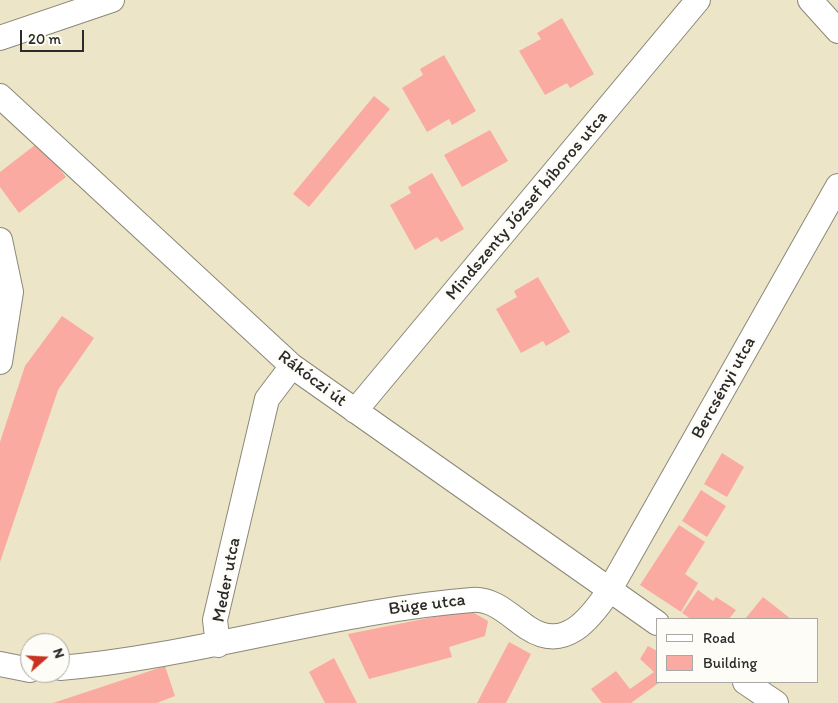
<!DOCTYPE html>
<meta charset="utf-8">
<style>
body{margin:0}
#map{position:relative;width:838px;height:703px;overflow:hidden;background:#ede5c7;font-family:Itim,sans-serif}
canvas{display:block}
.legend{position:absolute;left:656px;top:618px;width:162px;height:65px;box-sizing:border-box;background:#fdfcf7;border:1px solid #a9a8a5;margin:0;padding:6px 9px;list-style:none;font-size:15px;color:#2b2b2b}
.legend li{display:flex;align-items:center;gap:10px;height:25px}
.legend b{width:25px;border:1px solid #a9a8a5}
.north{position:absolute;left:20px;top:633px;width:50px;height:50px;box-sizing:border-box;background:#fdfcf7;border:1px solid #a9a8a5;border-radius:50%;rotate:71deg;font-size:14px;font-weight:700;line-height:20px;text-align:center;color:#2b2b2b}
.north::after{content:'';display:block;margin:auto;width:18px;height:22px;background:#c8321e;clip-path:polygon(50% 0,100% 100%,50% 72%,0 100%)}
.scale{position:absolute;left:20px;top:30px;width:64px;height:22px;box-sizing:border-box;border:2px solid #2b2b2b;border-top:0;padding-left:6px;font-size:15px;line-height:18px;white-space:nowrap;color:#2b2b2b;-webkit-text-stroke:4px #fdfcf7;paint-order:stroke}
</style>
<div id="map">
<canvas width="838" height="703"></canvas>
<ul class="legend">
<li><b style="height:6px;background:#fff"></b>Road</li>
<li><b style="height:14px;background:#faaaa0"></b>Building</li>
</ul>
<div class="north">N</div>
<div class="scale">20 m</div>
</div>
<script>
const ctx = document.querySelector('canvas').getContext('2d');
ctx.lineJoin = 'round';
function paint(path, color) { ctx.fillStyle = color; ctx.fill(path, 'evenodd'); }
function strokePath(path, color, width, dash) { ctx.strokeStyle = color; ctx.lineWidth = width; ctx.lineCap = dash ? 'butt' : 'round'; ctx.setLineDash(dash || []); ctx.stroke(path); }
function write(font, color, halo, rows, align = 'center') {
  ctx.font = font + ' Itim,sans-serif'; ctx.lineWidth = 5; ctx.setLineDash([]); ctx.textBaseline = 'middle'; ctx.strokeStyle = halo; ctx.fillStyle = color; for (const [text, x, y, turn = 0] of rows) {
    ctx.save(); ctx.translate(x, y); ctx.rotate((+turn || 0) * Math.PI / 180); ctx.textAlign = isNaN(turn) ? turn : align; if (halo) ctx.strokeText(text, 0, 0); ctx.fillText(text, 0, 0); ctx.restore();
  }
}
const building = new Path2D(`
 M562,18L594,74L570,88L567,83L545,95L519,51L541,39L537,33Z
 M444,55L476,111L452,125L449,119L427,132L402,88L423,75L420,69Z
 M374,96L390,109L309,207L293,194Z
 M490,130L508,161L462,187L444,155Z
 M39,142L66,177L19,213L0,187V172Z
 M432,173L464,229L441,242L437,237L415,250L390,205L411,193L408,187Z
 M538,277L570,332L546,346L543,341L521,353L496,309L517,297L514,291Z
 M62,316L94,338L58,390L0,562V442L25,366Z
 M722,453L744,467L727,497L704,484Z
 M701,490L726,506L707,537L682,521Z
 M679,525L705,542L685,574L698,583L681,612L640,585Z
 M698,590L713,601L716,597L736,610L729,619H691L682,613Z
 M763,597L791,619H745Z
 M469,610L488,621L485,636L449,647L452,657L369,679L348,634Z
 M509,642L531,654L506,703H477Z
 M648,646L657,651V682H660L631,703H602L591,689L616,671L630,689L654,672L640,659Z
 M334,658L357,703H325L309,672Z
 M165,666L175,696L157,703H53Z`);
const street = new Path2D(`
 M810,0L838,31
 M0,38L112,0
 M0,96L292,366L657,623
 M0,240L11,292L0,362
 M355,411L698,0
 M218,645L215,620L267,399L292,366
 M0,664L30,670
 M60,668C199,656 333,611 472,600C494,598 510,616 528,628C565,652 590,619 609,591L838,186
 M745,682L776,703`);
const streetNames = [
 ["Mindszenty József bíboros utca",527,206,-50],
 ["Rákóczi út",312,379,37],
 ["Bercsényi utca",724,388,-61],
 ["Meder utca",227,580,-79],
 ["Büge utca",427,605,-7]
];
paint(building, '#faaaa0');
strokePath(street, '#8c8879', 26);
strokePath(street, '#fff', 24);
write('18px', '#2b2b2b', '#fdfcf7', streetNames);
</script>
